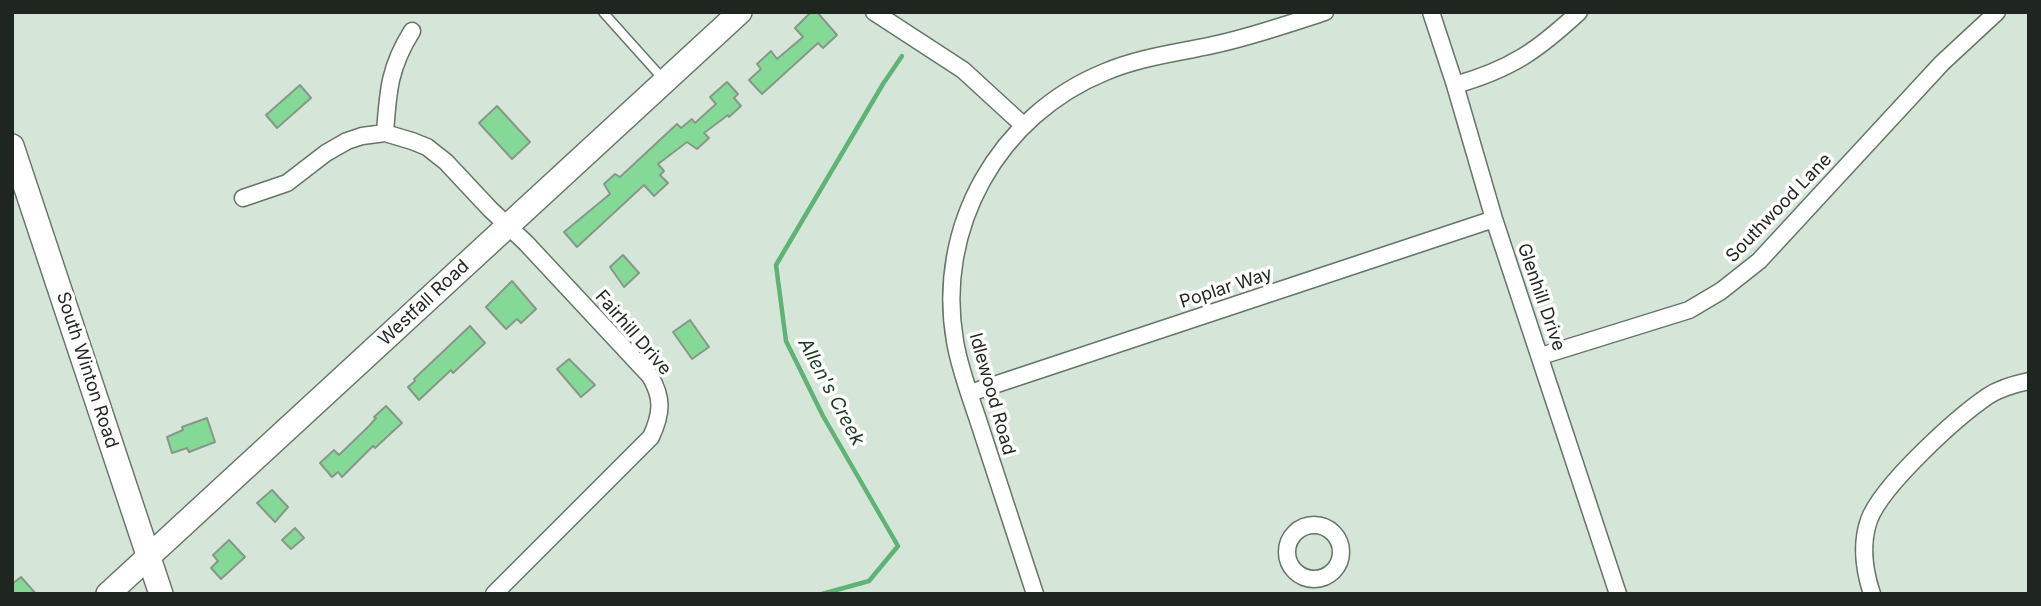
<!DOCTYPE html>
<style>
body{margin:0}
#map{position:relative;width:2041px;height:606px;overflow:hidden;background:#d5e6d8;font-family:Inter,sans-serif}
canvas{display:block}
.frame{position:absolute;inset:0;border:14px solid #1f2620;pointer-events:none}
</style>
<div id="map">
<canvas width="2041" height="606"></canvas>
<div class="frame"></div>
</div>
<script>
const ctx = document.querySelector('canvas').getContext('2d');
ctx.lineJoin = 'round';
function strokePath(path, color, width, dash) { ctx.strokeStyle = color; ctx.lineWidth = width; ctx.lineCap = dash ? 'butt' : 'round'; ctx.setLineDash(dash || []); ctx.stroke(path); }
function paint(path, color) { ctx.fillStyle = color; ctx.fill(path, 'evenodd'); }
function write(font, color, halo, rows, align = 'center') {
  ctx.font = font + ' Inter,sans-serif'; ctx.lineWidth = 7; ctx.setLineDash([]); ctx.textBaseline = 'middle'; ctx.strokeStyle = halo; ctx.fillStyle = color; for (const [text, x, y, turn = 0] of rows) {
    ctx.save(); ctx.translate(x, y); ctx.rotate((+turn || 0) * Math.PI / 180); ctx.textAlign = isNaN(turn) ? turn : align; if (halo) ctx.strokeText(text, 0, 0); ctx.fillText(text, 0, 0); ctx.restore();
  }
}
const stream = new Path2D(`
 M822,594L869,581L898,546L823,416L786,341L776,265L883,84L902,56`);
const building = new Path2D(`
 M811,12H817L837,35L823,48L818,43L762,94L749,80L761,69L757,64L771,51L777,59L803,37L795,28Z
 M727,82L738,94L734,98L741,106L729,117L728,115L704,133L709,138L697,149L687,142L658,164L664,171L660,175L668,183L654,196L644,185L577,247L564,232L610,194L604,184L615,174L620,177L677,124L681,128L692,119L695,123L716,104L710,97Z
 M300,85L311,98L277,128L266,115Z
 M497,106L530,142L512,159L479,123Z
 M623,255L639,273L624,287L610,267Z
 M512,281L536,309L521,323L517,319L506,329L486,307Z
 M690,320L709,347L692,359L673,332Z
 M470,326L485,343L453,373L451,370L419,400L408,387L415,381L414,379Z
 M569,359L595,385L581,397L557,369Z
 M386,406L402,423L375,448L373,446L342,477L338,472L332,477L320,463L334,450L339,455L369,426L376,418L374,417Z
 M207,418L215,442L189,452L187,448L172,453L167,437L183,430L182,427Z
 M272,490L288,507L275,522L257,503Z
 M295,528L304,538L291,549L282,540Z
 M229,540L245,557L221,579L211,568L218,561L213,555Z
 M21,577L36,594H12V584Z`);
const lane = new Path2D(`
 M603,12L664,80`);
const street = new Path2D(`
 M874,12L963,70L1023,125
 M1431,12L1455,85L1494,219L1618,594
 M1455,85C1511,69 1537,51 1579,12
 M385,133C388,91 389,68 412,31
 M243,198L287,183L326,153L347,141L362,136L385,133L412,141L427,147L446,162L490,209L526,243L650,376C663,398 662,413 651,437L494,594
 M1541,356L1689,310L1721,291L1759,261L1942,63L1997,12
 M970,393L1494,219
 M1287 552a27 27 0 1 1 54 0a27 27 0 1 1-54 0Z
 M1035,594C1017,540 1000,486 982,432C973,403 960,372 955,341C935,227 999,115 1105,72C1140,57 1177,53 1213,45C1251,37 1288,24 1325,12
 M1872,594C1864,570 1861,543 1869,520C1882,485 1957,417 1988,396C2000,388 2015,384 2029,381`);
const secondary = new Path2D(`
 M12,146L161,594
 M108,594L740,12`);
const streetNames = [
 ["Southwood Lane",1779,208,-46],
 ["Poplar Way",1226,288,-18],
 ["Glenhill Drive",1541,297,71],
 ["Westfall Road",424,303,-43],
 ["Fairhill Drive",633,333,49],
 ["South Winton Road",87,370,72],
 ["Idlewood Road",992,394,74]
];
const waterNames = [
 ["Allen's Creek",831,392,62]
];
strokePath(stream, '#5fb374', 4.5);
paint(building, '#84d997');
strokePath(building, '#87988a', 2);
strokePath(lane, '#657568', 11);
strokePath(street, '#657568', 19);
strokePath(secondary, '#657568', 26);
strokePath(lane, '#fff', 8);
strokePath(street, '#fff', 16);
strokePath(secondary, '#fff', 23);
write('18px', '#1f2620', '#fff', streetNames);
write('italic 19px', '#183b21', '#fff', waterNames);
</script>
